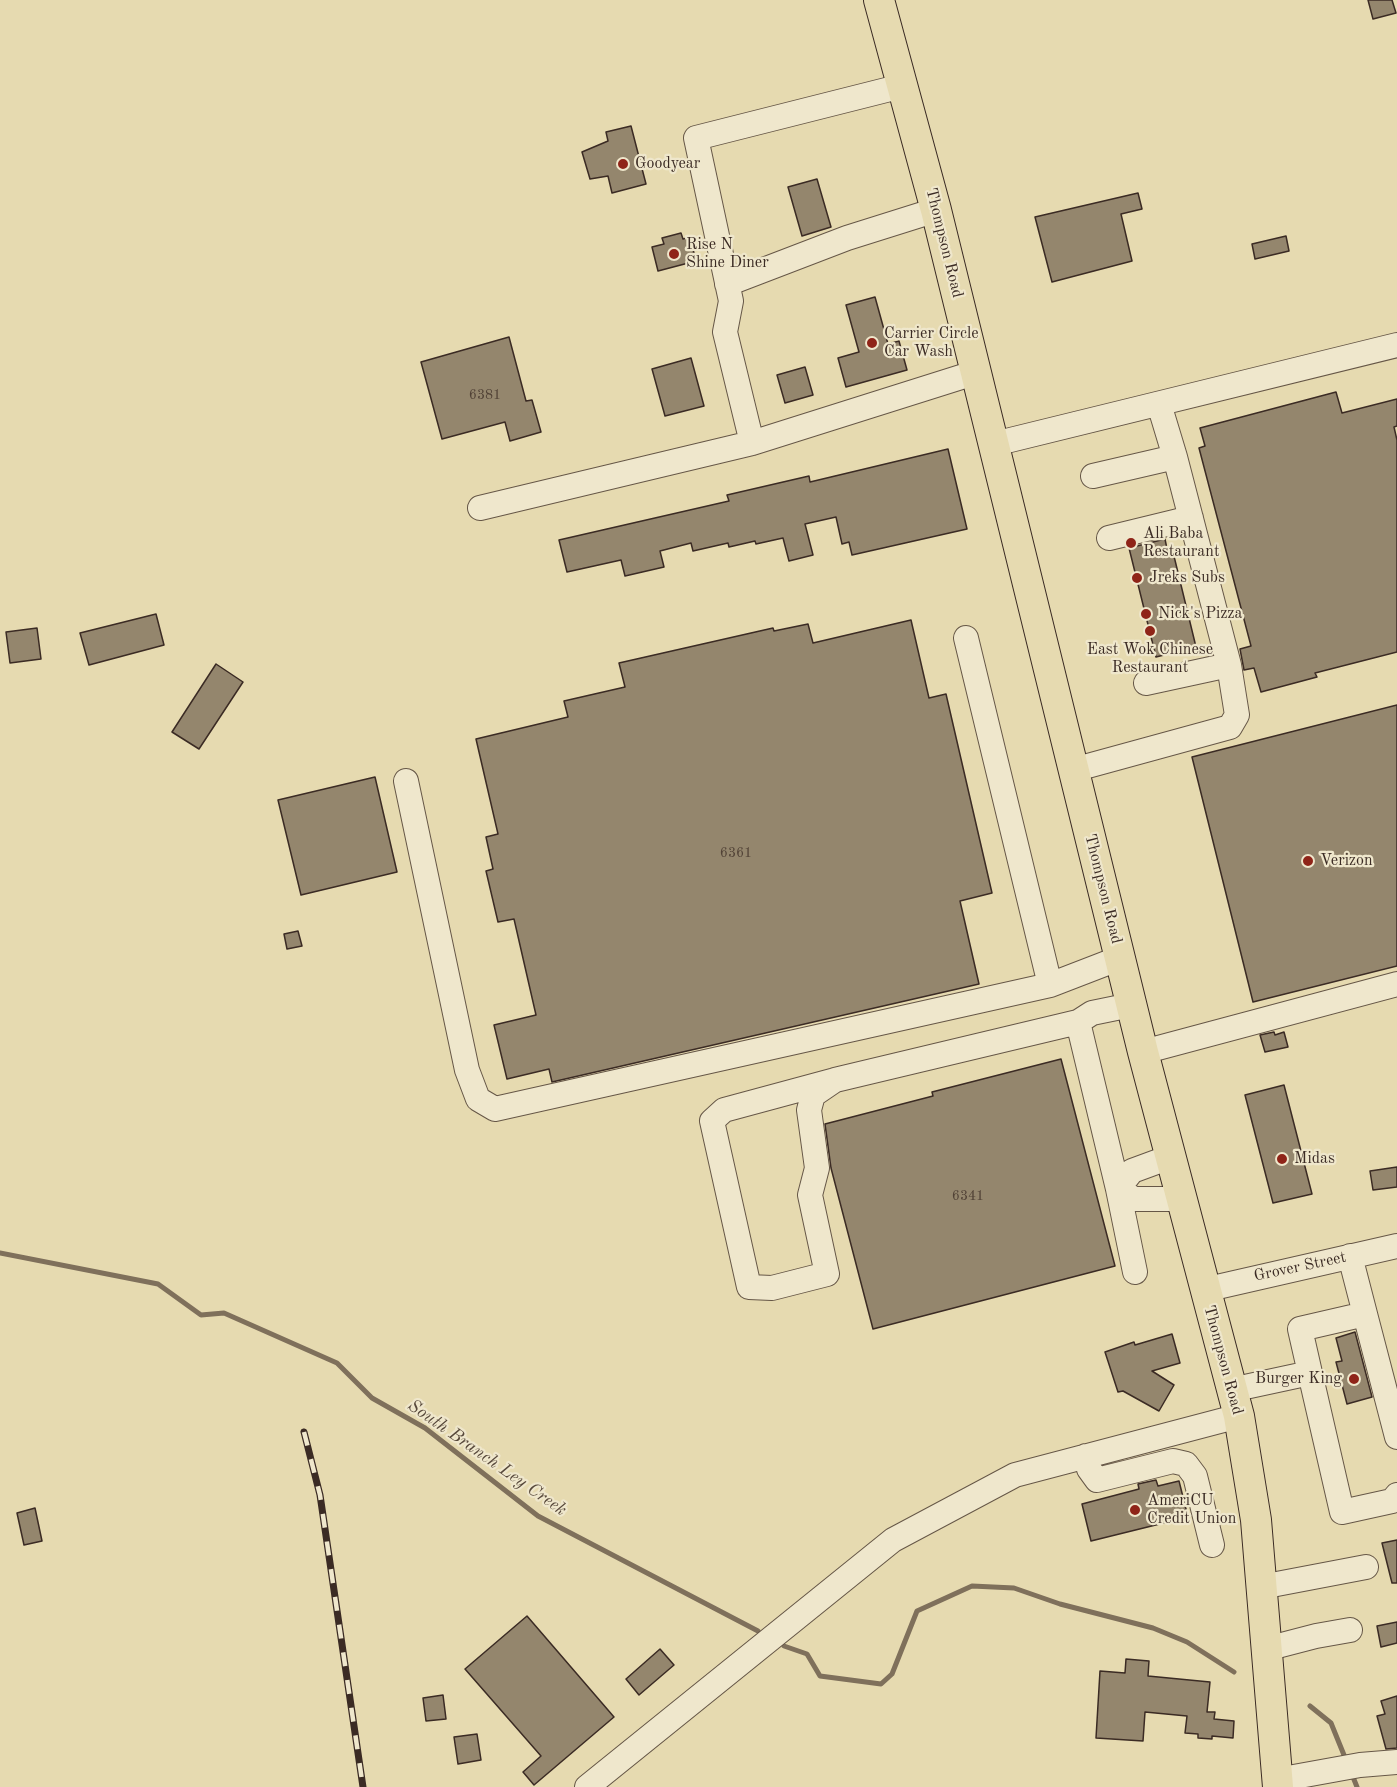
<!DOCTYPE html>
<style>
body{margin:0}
canvas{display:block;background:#e6dab0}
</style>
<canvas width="1397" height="1787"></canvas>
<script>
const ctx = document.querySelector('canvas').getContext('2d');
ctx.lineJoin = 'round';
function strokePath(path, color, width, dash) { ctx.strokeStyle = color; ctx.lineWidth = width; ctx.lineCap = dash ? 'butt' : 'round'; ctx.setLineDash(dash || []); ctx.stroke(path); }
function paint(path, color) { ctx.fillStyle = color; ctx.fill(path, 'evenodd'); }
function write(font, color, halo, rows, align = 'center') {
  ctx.font = font + ' "Old Standard TT",serif'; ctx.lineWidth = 4.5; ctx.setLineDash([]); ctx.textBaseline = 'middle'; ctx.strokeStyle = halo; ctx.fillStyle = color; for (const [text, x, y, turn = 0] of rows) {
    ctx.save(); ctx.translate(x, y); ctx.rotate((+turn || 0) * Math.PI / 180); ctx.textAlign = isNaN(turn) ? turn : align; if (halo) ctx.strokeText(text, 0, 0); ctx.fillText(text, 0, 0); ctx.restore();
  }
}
const stream = new Path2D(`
 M0,1253L158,1284L201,1315L224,1313L337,1363L372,1398L425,1428L538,1516L758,1631
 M784,1646L807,1654L820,1676L881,1684L892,1674L917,1611L972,1586L1014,1588L1060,1604L1153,1628L1187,1642L1234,1672
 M1310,1706L1331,1723L1346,1760
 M1351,1772L1357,1787`);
const building = new Path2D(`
 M1368,0H1392L1396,13L1373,19Z
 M631,126L646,184L612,193L608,176L590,179L582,152L608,141L606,132Z
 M817,179L831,227L802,236L788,187Z
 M1138,193L1142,209L1121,214L1132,261L1052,282L1035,217Z
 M681,233L683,239L690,237L696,261L658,271L652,247L664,244L662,238Z
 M1286,236L1289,251L1255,259L1252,244Z
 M875,297L888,344L899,341L907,370L846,387L838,358L859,352L846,305Z
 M509,337L526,401L532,400L541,432L510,441L505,422L442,439L421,362Z
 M691,358L704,406L665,416L652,369Z
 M805,367L813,395L785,403L777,375Z
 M1336,392L1342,413L1397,399V426L1394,427L1397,440V652L1315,673L1317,677L1261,692L1254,668L1244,670L1240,649L1251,646L1199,448L1205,446L1200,428Z
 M948,449L967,529L852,555L849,542L842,544L836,517L805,524L813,555L789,561L783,538L756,544L755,541L729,547L728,543L693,551L691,543L660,551L664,567L625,576L621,560L567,572L559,540L729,501L727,495L809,476L810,482Z
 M1165,539L1168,554L1173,552L1196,647L1156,657L1129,548Z
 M156,614L164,645L89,665L80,633Z
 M911,620L929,698L946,694L992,893L960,901L979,984L552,1082L549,1069L507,1079L494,1025L536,1015L514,919L498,922L486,871L493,869L486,837L498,834L476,739L568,717L564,701L625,687L619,663L773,628L774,631L808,624L813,643Z
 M37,628L41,659L10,663L6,632Z
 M216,664L243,682L199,749L172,732Z
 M1397,705V966L1253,1002L1192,757Z
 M375,777L397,872L301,895L278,800Z
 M298,931L302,946L287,949L284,934Z
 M1274,1032L1275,1035L1284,1032L1288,1047L1265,1052L1260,1035Z
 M1061,1059L1115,1266L873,1329L831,1168L825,1124L933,1096L932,1092Z
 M1284,1085L1312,1194L1273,1203L1245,1095Z
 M1397,1167V1187L1373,1190L1370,1171Z
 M1355,1332L1372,1397L1347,1404L1336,1362L1342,1361L1336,1338Z
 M1172,1334L1180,1363L1152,1371L1174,1385L1159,1411L1123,1391L1118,1392L1105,1352L1134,1342L1135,1345Z
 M1156,1480L1158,1486L1179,1481L1188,1517L1091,1541L1082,1504L1139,1489L1138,1484Z
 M35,1508L42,1541L24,1545L17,1513Z
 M1397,1540V1583H1392L1382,1543Z
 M527,1616L614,1717L534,1785L523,1772L541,1756L465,1669Z
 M1397,1622V1643L1381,1647L1377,1626Z
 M660,1649L674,1665L639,1695L626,1679Z
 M1126,1659L1149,1661L1148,1676L1210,1682L1207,1712H1215L1214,1719L1234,1721L1233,1738L1212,1736V1739L1198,1738V1734L1185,1733L1187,1716L1145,1712L1143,1741L1096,1738L1100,1671L1125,1673Z
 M443,1695L446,1719L426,1721L423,1698Z
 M1397,1696V1748L1386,1749L1377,1716L1385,1714L1381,1701Z
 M477,1734L481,1760L458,1764L454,1737Z`);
const minor = new Path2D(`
 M727,284L847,238L936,210
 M752,443L725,332L731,301L696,138L902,86
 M994,444L1397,345
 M1093,476L1175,457
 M480,508L752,443L977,372
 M1109,538L1191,518
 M966,638L1050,985
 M1146,683L1229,665
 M1073,770L1230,727L1237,715L1229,665L1175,457L1159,404
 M406,781L467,1070L478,1099L495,1109L1050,985L1120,958
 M1078,1022L1118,1189L1135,1272
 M1143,1052L1397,984
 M835,1080L724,1110L712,1121L749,1287L772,1288L827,1274L810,1195L817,1168L809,1110L813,1095L835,1080L1078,1022L1092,1013L1131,1005
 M1170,1157L1132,1171L1118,1189L1134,1199H1181
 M1204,1290L1397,1246
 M1365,1314L1397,1437
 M1310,1373L1342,1512L1392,1501L1397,1495
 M1231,1390L1310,1373L1300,1329L1365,1314L1350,1256
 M1086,1456L1089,1469L1097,1480L1173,1461L1186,1464L1195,1476L1212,1545
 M1261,1587L1366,1567
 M1266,1649L1316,1636L1350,1630
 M1277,1780L1360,1765L1397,1762
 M587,1787L893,1540L1015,1475L1239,1416`);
const major = new Path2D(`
 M879,0L936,210L1143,1052L1239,1416L1256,1520L1278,1787`);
const rail = new Path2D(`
 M304,1432L320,1495L363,1787`);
const markers = [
 [623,164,6,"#8f2418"],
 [674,254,6,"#8f2418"],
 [872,343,6,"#8f2418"],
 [1131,543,6,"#8f2418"],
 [1137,578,6,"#8f2418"],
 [1146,614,6,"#8f2418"],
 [1150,631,6,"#8f2418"],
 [1308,861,6,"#8f2418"],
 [1282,1159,6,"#8f2418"],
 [1354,1379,6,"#8f2418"],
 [1135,1510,6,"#8f2418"]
];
const numberNames = [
 ["6381",485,395],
 ["6361",736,853],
 ["6341",968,1196]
];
const poiNames = [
 ["Goodyear",635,164],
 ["Rise N",686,245],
 ["Shine Diner",686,263],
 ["Carrier Circle",884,334],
 ["Car Wash",884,352],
 ["Ali Baba",1143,534],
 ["Restaurant",1143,552],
 ["Jreks Subs",1149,578],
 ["Nick's Pizza",1158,614],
 ["East Wok Chinese",1150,650,"center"],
 ["Restaurant",1150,668,"center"],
 ["Verizon",1320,861],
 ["Midas",1294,1159],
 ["Burger King",1342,1379,"right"],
 ["AmeriCU",1147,1501],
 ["Credit Union",1147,1519]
];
const streetNames = [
 ["Thompson Road",944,243,76],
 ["Thompson Road",1103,889,76],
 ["Grover Street",1300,1267,-12],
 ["Thompson Road",1223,1360,75]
];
const waterNames = [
 ["South Branch Ley Creek",487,1458,35]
];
strokePath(stream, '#7f705b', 5);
paint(building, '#94866d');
strokePath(building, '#3b2b24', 1.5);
strokePath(minor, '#665747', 26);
strokePath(major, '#3b2b24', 32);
strokePath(minor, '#efe7cc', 24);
strokePath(major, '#e6dab0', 30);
strokePath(rail, '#3b2b24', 7);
strokePath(rail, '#efe7cc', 4.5, [14]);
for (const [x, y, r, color] of markers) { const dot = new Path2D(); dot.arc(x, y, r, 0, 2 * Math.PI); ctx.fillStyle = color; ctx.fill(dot); strokePath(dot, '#efe7cc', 2); }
write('14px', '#514236', null, numberNames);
write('16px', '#3b2b24', '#efe7cc', poiNames, 'left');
write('16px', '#3b2b24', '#efe7cc', streetNames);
write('italic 18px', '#57483b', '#efe7cc', waterNames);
</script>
